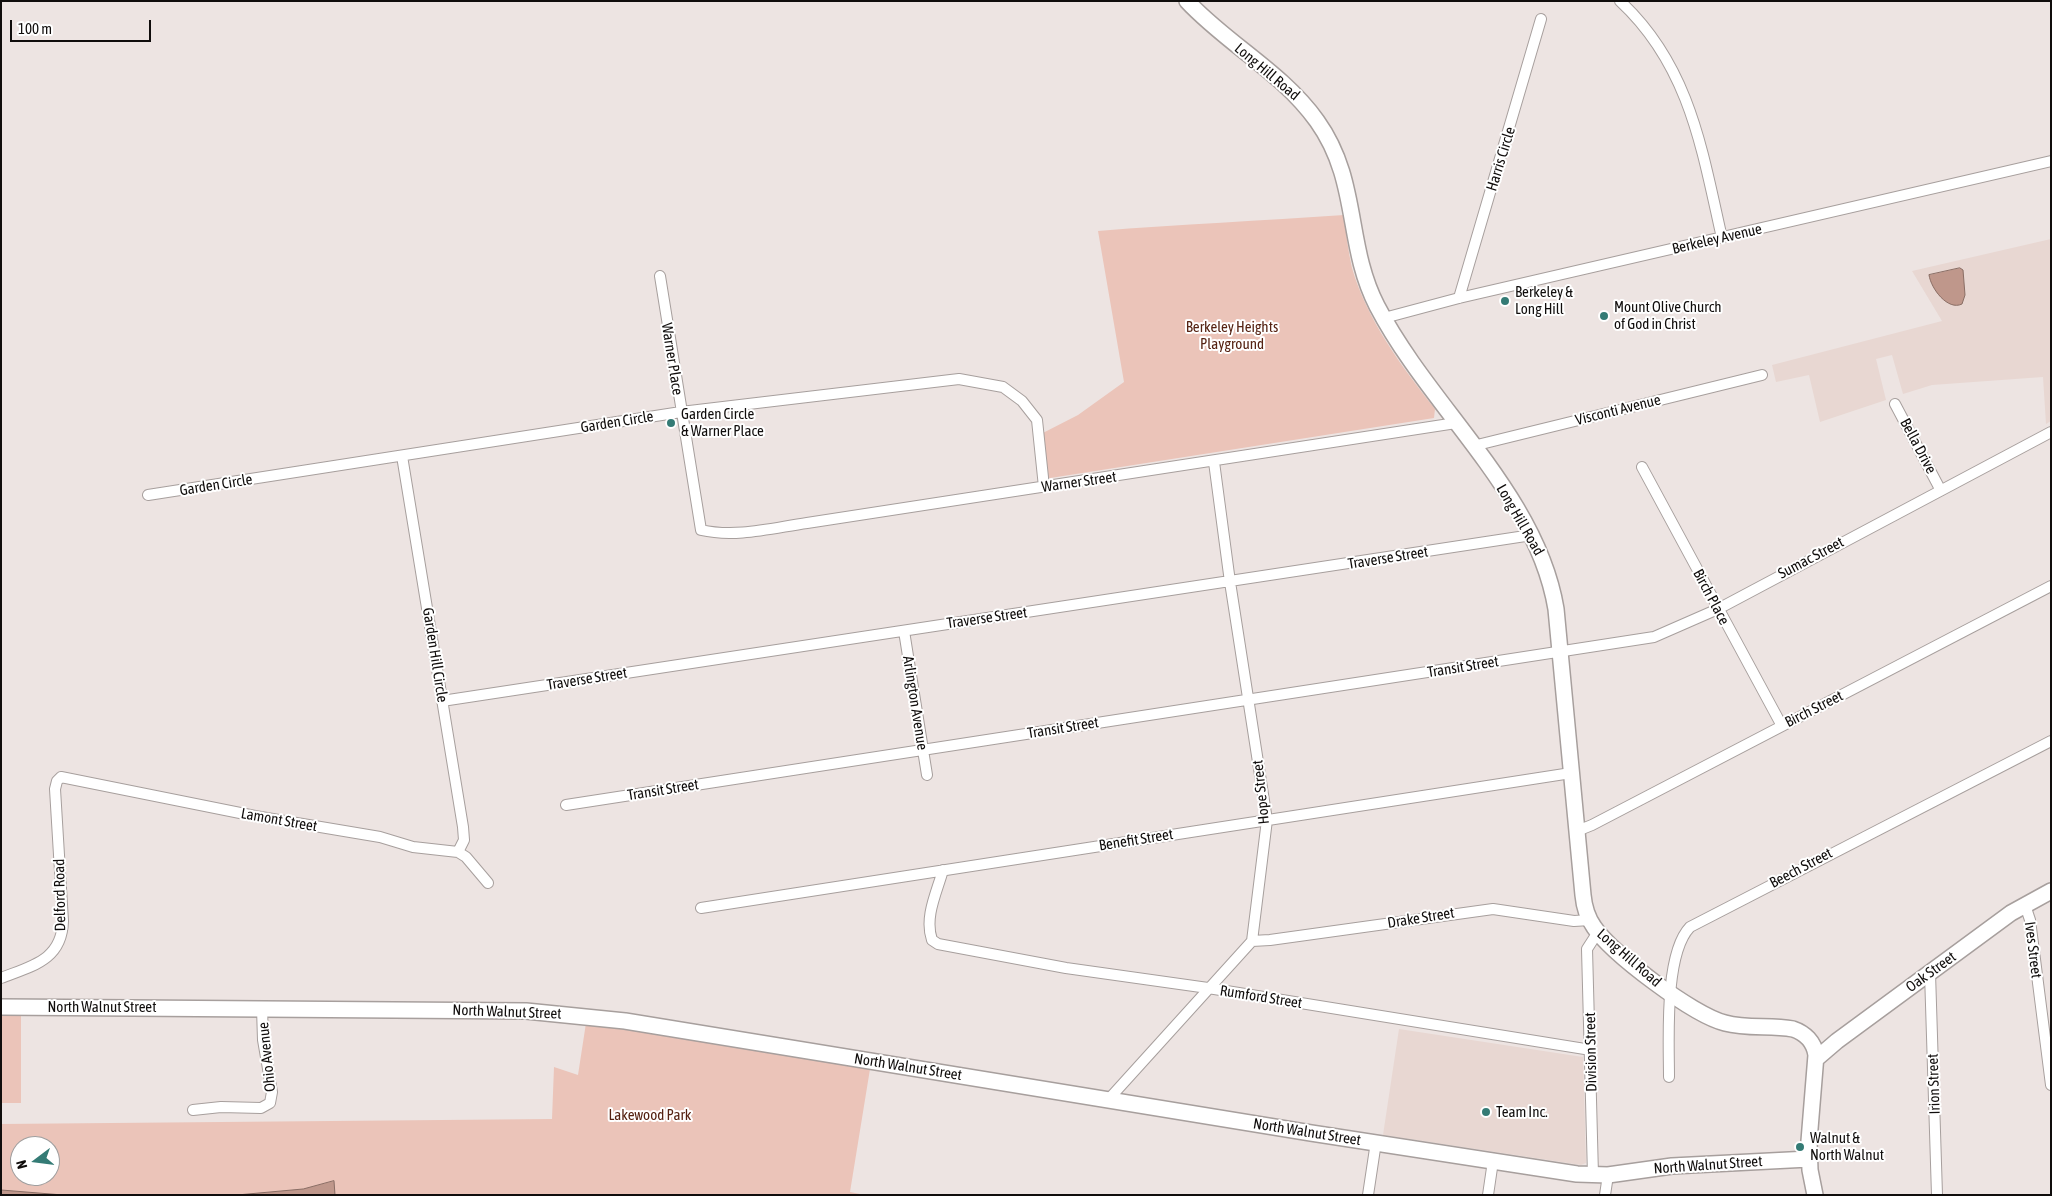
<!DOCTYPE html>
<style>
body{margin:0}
#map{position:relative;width:2052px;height:1196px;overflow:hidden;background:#ede4e2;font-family:"Asap Condensed",sans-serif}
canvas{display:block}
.frame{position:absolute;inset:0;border:2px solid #100d0c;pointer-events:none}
.north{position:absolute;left:10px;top:1136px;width:50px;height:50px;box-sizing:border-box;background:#fff;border:1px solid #9f9e9e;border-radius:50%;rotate:255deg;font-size:14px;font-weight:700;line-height:20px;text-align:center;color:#100d0c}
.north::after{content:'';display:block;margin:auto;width:18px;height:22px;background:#347b75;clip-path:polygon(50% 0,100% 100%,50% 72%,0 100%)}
.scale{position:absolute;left:10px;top:20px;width:141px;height:22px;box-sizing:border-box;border:2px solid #100d0c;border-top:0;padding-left:6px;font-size:15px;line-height:18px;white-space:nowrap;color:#100d0c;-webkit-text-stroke:4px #fff;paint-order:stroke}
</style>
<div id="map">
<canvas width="2052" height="1196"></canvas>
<div class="frame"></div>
<div class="north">N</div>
<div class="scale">100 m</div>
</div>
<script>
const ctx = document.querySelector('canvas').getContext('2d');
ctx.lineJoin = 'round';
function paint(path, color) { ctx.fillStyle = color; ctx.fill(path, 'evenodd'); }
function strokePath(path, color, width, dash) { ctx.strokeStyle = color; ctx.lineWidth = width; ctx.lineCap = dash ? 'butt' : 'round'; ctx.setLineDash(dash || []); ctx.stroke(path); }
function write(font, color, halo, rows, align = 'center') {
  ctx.font = font + ' "Asap Condensed",sans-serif'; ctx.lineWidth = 4; ctx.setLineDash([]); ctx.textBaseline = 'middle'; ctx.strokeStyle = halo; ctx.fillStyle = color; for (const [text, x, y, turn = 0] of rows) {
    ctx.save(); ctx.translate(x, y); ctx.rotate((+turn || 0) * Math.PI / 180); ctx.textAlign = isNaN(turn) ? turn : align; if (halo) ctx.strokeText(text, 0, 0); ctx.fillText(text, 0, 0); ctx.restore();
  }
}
const built = new Path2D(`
 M2051,239V421L2046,424L2043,377L1932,385L1903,394L1892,355L1876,359L1886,400L1820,422L1809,375L1776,382L1772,365L1942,321L1912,271Z
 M1399,1029L1583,1057L1586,1163L1581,1165L1383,1135Z`);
const green = new Path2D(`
 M1344,215C1346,233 1348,251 1352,268C1367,320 1402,367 1435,409L1434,418L1044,479L1037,436L1078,415L1124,382L1098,231C1180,224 1262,221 1344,215Z
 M1,1014H21V1103H1Z
 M586,1023L870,1069L850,1192L865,1195H1V1124L552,1119L554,1067L578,1075ZM20,1146H50V1176H20Z`);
const water = new Path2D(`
 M1960,268L1963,270L1965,295L1962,304C1948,311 1931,289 1929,275Z
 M334,1181L335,1195H237L303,1189Z
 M1,1190L63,1195H1Z`);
const street = new Path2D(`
 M1620,1C1690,66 1702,150 1722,238
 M660,276L701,530C736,538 772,528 807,523L1456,423
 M1459,298L1541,19
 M1384,318L1459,298L2051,161
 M1895,404L1940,489
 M1473,446L1762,375
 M402,456L463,827L464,840L458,852
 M1642,467L1782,726
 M148,495L681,412L959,379L1003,387L1022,401L1037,420L1044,487
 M904,631L927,775
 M442,701L1532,535
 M566,805L1654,637L1718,609L2051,432
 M1577,831L1592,825L2051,586
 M943,870C937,892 924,917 932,940L938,944L1066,968L1208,988L1591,1050
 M2025,905L2030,920L2051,1085
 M701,908L1571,773
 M1252,941L1270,940L1493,909L1574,921L1590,920
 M1930,973L1937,1195
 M1,978C32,966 62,960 63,921L55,789L57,781L61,777L255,816L380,837L413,847L458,852L466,857L488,883
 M1669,1077C1669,1041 1664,954 1690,927L2051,741
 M1108,1100L1252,941L1267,820L1230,582L1214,462
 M193,1110L221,1107L261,1108L270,1103L272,1092L263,1040L262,1008
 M1593,1175L1587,949L1598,932
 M1368,1195L1376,1142
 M1488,1195L1493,1161
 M1605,1195L1608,1175`);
const secondary = new Path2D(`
 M1187,1C1227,44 1282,72 1317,121C1360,181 1345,244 1377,306C1430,408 1537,494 1556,609L1583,895C1584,906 1587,917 1594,927C1612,954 1693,1015 1725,1023C1747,1029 1770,1025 1793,1029C1805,1033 1814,1042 1816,1055L1809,1141L1810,1170L1815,1195
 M1,1007L526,1011L625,1021L1311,1133L1577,1174L1608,1175L1672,1166L1809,1159
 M1816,1059L1837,1041L2011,913L2051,891`);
const markers = [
 [1505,301,5,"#347b75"],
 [1604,316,5,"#347b75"],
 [671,423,5,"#347b75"],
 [1486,1112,5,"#347b75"],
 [1800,1147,5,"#347b75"]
];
const streetNames = [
 ["Long Hill Road",1267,72,40],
 ["Harris Circle",1501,159,-73],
 ["Berkeley Avenue",1717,239,-13],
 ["Warner Place",672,359,81],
 ["Visconti Avenue",1618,410,-14],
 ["Garden Circle",617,422,-9],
 ["Bella Drive",1918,446,62],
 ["Warner Street",1079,482,-8],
 ["Garden Circle",216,485,-9],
 ["Long Hill Road",1520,520,60],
 ["Traverse Street",1388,558,-9],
 ["Sumac Street",1811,558,-28],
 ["Birch Place",1711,597,62],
 ["Traverse Street",987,618,-8],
 ["Garden Hill Circle",435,655,81],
 ["Transit Street",1463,667,-9],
 ["Traverse Street",587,679,-9],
 ["Arlington Avenue",915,703,81],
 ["Birch Street",1814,709,-27],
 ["Transit Street",1063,728,-9],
 ["Transit Street",663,790,-9],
 ["Hope Street",1261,792,-96],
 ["Lamont Street",279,820,10],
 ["Benefit Street",1136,840,-9],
 ["Beech Street",1801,868,-28],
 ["Delford Road",60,895,-91],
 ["Drake Street",1421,918,-9],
 ["Ives Street",2033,950,83],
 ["Long Hill Road",1629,958,41],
 ["Oak Street",1931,972,-36],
 ["Rumford Street",1261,997,9],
 ["North Walnut Street",102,1007],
 ["North Walnut Street",507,1012,2],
 ["Division Street",1591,1052,-91],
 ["Ohio Avenue",267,1057,-96],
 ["North Walnut Street",908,1067,9],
 ["Irion Street",1934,1084,-92],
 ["North Walnut Street",1307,1132,9],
 ["North Walnut Street",1708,1165,-4]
];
const poiNames = [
 ["Berkeley &",1515,292],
 ["Long Hill",1515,309],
 ["Mount Olive Church",1614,307],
 ["of God in Christ",1614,324],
 ["Garden Circle",681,414],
 ["& Warner Place",681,431],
 ["Team Inc.",1496,1112],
 ["Walnut &",1810,1138],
 ["North Walnut",1810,1155]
];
const parkNames = [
 ["Berkeley Heights",1232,327],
 ["Playground",1232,344],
 ["Lakewood Park",650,1115]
];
paint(built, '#e8d7d2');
paint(green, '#ebc4b9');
paint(water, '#bf978b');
strokePath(water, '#8a6e65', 1);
strokePath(street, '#a79f9d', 12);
strokePath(secondary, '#a79f9d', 18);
strokePath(street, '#fff', 10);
strokePath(secondary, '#fff', 15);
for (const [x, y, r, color] of markers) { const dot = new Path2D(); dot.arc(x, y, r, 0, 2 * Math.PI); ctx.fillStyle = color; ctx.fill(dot); strokePath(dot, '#fff', 2); }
write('15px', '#100d0c', '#fff', streetNames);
write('15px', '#100d0c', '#fff', poiNames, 'left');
write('15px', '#552212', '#fff', parkNames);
</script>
